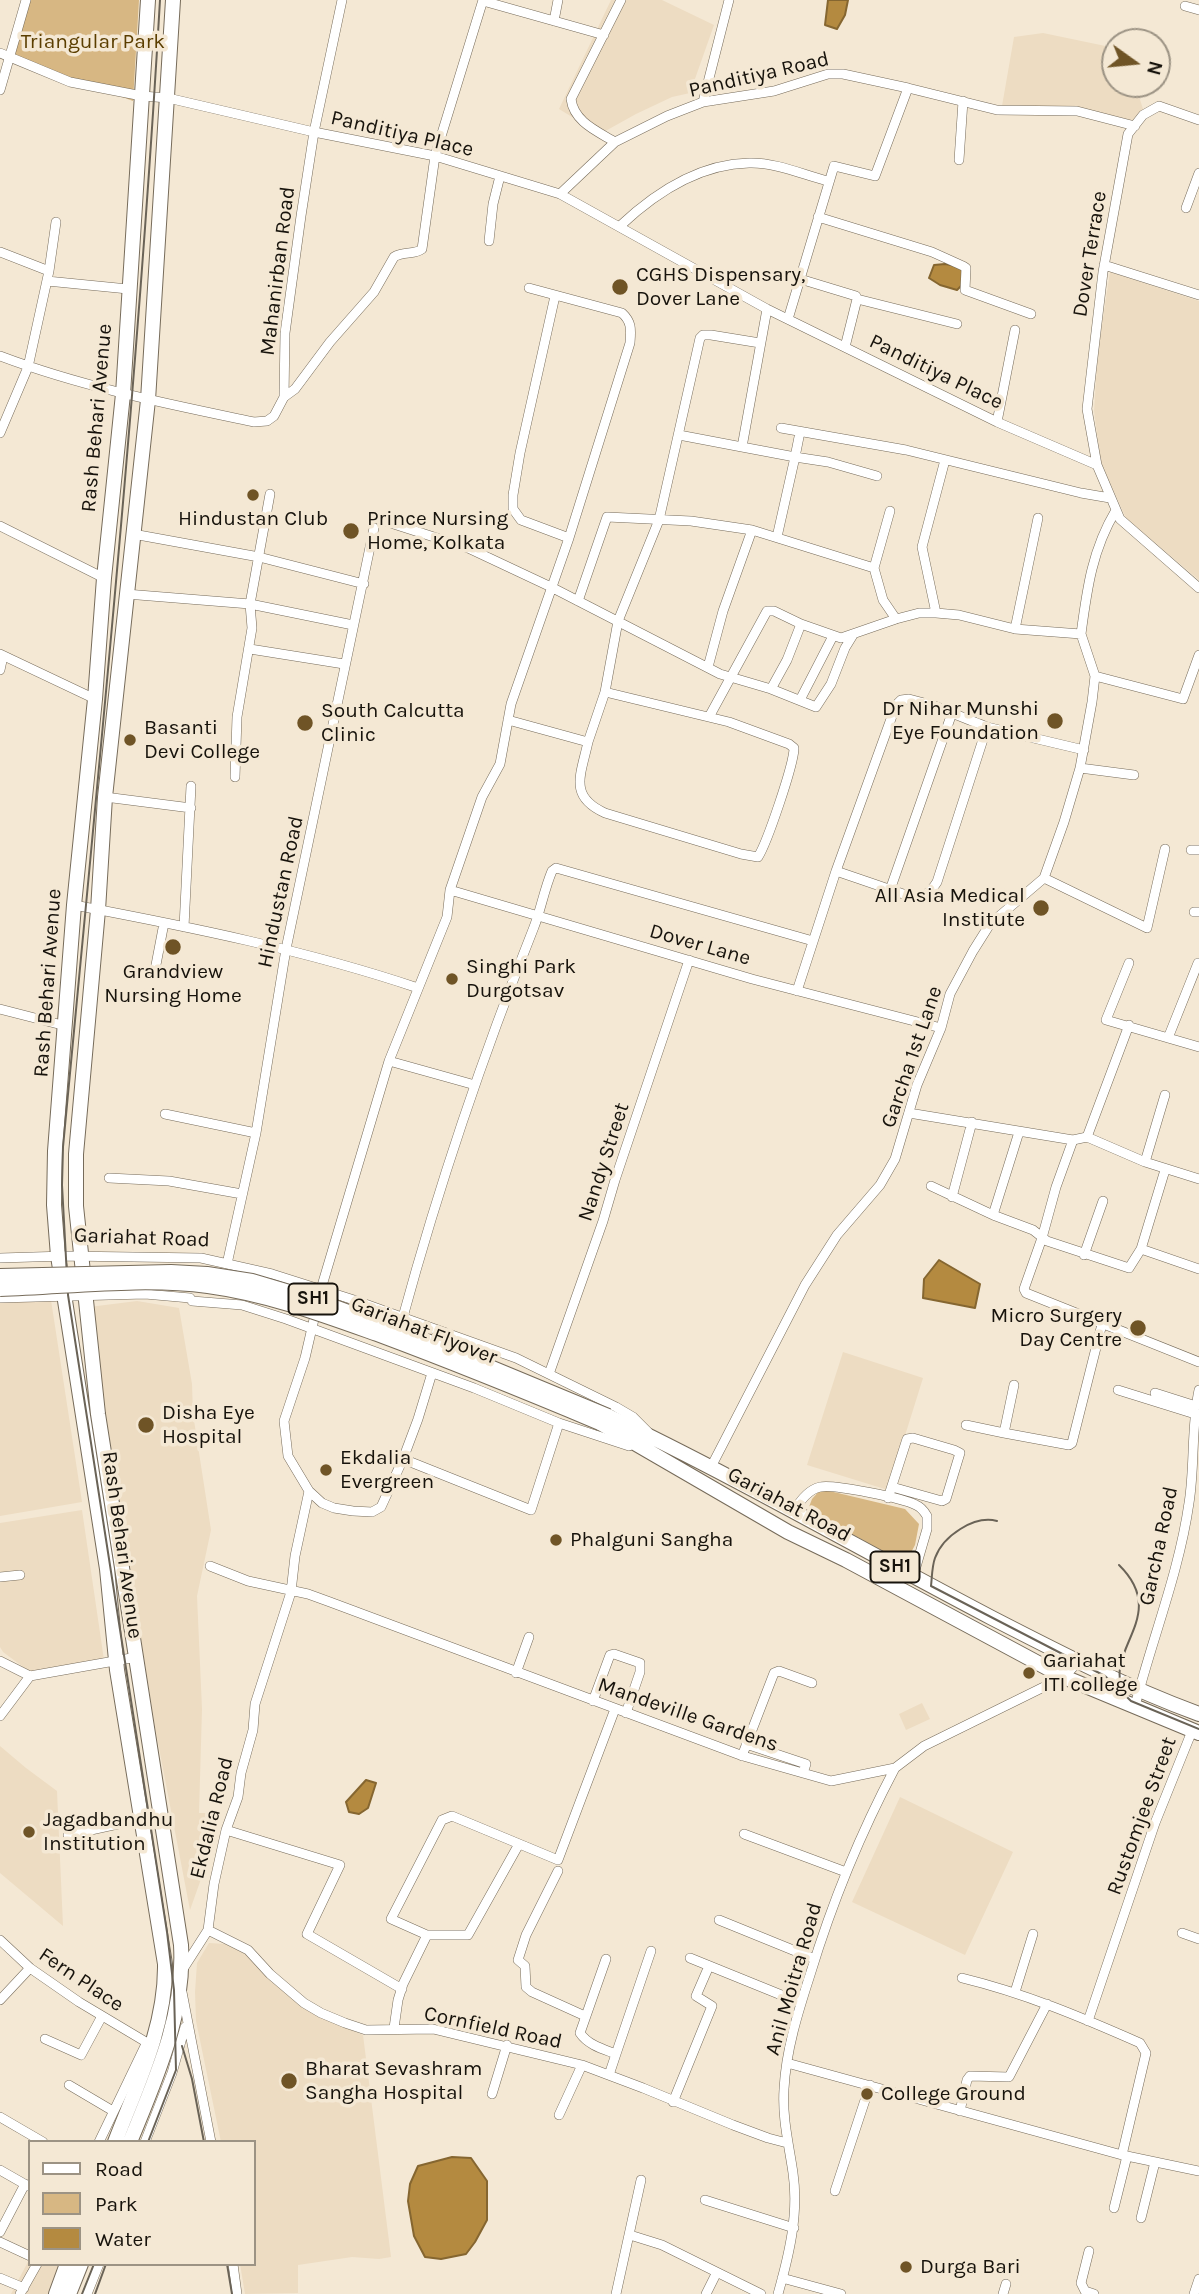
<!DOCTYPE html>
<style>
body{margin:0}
#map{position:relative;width:1199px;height:2294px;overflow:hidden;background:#f4e8d4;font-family:Karla,sans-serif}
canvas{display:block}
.legend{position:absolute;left:28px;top:2140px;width:228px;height:126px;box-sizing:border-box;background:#f4e8d4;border:2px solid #9c9384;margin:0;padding:9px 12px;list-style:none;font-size:21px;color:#17130c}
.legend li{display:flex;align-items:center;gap:14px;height:35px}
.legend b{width:35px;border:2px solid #9c9384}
.north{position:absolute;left:1101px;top:28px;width:70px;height:70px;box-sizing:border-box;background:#f4e8d4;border:2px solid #9c9384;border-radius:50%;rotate:105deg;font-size:19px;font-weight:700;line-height:28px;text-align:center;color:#17130c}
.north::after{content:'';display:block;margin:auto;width:24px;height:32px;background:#6f5426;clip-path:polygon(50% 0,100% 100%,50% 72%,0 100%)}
</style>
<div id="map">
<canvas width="1199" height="2294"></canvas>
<ul class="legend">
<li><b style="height:9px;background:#fff"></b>Road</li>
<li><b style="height:19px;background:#d7b783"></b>Park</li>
<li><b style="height:19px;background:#b48a40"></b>Water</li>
</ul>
<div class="north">N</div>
</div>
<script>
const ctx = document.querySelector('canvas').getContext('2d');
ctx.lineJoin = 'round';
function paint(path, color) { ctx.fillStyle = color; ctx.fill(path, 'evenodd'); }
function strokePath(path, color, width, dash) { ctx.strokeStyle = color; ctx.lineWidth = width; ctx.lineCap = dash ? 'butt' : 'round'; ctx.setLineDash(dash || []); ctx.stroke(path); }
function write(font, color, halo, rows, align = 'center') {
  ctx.font = font + ' Karla,sans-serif'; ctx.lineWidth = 7; ctx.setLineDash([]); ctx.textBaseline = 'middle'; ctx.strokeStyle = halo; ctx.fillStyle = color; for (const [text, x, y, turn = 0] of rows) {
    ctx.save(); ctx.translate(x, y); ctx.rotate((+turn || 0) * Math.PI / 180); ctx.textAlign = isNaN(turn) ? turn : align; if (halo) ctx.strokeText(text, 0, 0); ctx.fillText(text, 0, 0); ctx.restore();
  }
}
const built = new Path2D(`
 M611,0H662L714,25L690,93L672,97L636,114L600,134L559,109Z
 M1043,33L1115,48V84H1135L1143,109L1136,121L1078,108L1002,106L1014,37Z
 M1110,272L1199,301V580L1126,518L1101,463L1094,411L1098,351Z
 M51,1300L82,1502L0,1516V1302Z
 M137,1301L179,1308L192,1384L193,1414L211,1530L197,1596L202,1709L199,1813H220L212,1848L190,1910L155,1727L89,1307Z
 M843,1352L923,1378L888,1490L807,1465Z
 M82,1510L104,1660L30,1672L3,1652L0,1647V1523Z
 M922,1703L930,1719L906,1730L899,1714Z
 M0,1746L26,1768L57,1791L63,1926L0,1873Z
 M900,1797L1013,1852L965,1955L852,1902Z
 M209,1943L226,1944L248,1954L259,1968L318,2016L363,2035L391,2257L379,2259L352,2257L298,2265V2293L245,2294L240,2264H254V2142H221L196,2021L195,1992L197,1963Z
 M30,2258V2264H59L48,2294H11Z`);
const green = new Path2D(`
 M30,0H139L133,101L14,57Z
 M821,1489L905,1509L919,1524L915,1545L905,1564L831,1522L809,1507L812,1499Z`);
const water = new Path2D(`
 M828,0H848L845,15L837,29L825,25Z
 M945,264L957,266L965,271L964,283L957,290L940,285L929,278L934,265Z
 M939,1260L980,1284L975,1308L923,1298L924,1279Z
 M366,1780L376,1783L368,1808L359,1814L349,1812L346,1802Z
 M452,2157L471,2158L487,2181V2220L475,2242L466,2254L441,2259L425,2257L414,2236L408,2201L410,2184L418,2166Z`);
const minor = new Path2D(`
 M483,1L604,35
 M1185,6L1199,10
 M554,21L558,0
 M0,53L70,82L142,96L168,98L314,132L435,156L560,194L767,309L997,422L1097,465
 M0,90L26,0
 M703,102L729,0
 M1199,120L1159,106L1143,115L1128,134L1103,272L1087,409L1097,465L1120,519L1199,588
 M615,142C597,131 574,122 571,99L621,0
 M959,160L963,101
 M560,194L615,142L667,116L703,102L774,91L828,74H843L908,88L997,110L1077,111L1135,126
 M1186,208L1199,173
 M818,217L932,252L963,266L966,268L965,290L1031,314
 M620,226C655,193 698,164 749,163C775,162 804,175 828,181
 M489,241L493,204L500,176
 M0,252L49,271
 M1104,265L1199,295
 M800,279L856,296L857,299L845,347
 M47,281L128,289
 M555,296L520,453L513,495V509L521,520L569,538
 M857,299L957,324
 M788,319L834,166L875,176L908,88
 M0,356C82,387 168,404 254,422L267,421L274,416L284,397L285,333L301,216L314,132L342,0
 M284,397L295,389L330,342L374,292L394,257C403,251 415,255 422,249L435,156L483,0
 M997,422L1015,330
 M781,428L906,450L1081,493L1110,498
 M800,432L795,457L828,462L877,476
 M0,433L28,367L49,271L56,222
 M679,435L742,447L767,309
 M742,447L795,457L777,537
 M890,511L874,568L883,600L896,619
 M375,518L468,548L551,587L720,674L771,689L816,707L831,684L845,648L853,635
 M0,526L104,578
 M133,534L259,557L364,584
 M126,594L250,604L353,625
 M578,601L607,517L691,521L752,530L874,568
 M936,613L922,547L945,460
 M1015,629L1038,518
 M1081,634C1087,589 1092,550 1116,510
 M250,649L344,664
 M0,654L95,699
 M708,667L723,611L752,530
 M0,670L3,656
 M1095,676L1183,699L1199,655
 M605,692L618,621L659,520L700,338L703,335H711L760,343
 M800,700L833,636
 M709,717L767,611H774L801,624
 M508,720L588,742L605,692L729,722L789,744L794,748C794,764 767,843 758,857L741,854L605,813C568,796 581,775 588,742
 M1080,768L1134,775
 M235,777L237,717L252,628L250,604L270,494
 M105,797L191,808
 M1191,850H1199
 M836,871L912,897C925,897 930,893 937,882L987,727
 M1044,878L1147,928L1165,849
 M450,890L752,979L941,1028
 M890,890L952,713
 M74,905C190,927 305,950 418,988
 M1194,912H1199
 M184,927L191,786
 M1129,963L1106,1020L1199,1047
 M155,970L164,923
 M797,991L836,871L896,705L901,700L909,699L932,705L987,727L1084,750
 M0,1009L66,1026
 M1168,1038L1198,963
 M389,1061L475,1085
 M909,1113L1073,1140L1087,1137L1145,1162L1199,1179
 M165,1114L256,1133
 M1087,1137L1129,1025
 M1073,1140L1056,1187L1042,1238L1024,1289L1026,1293L1199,1362
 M1145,1162L1165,1095
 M109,1178L169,1181L242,1194
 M931,1186L993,1215L1033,1230L1047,1241L1129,1268L1141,1249L1165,1170
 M952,1197L972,1122
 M993,1215L1019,1132
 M1141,1249L1199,1269
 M1084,1255L1103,1201
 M0,1258L66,1256L201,1258L272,1274L354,1300L516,1358L616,1407L633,1417L648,1432
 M227,1264L256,1133L286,949L374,528
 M0,1298L145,1294L190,1298L192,1301L242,1305L286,1319L474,1388L559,1423L629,1446
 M403,1317C439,1185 483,1055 534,927C541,909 544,890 552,871L556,868L813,941
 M432,1373L418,1419L403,1459L381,1507L372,1512L353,1511L334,1508L322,1503L309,1491L288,1456L284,1421L305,1358L321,1289L389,1061L447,917L450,890L482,797L500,764L511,704L569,538L630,343C631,330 632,322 622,313L529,288
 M549,1374L603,1221L615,1180L689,960
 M1014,1385L1004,1433L1069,1445L1072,1443L1102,1324
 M1118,1390L1195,1414
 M1155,1393L1196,1406
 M966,1425L1004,1433
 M403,1459L531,1510L559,1423
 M711,1467L805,1285L837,1235L880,1185L895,1159L917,1085L941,1028L950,994L973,951L990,924L1044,878L1064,822L1080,768L1092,702L1095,676L1081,634L1015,629L959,615L936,613H919L896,619L841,638L801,624L787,660L771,689
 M888,1498L907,1439L913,1438L954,1450L960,1453L946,1499L942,1501L892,1487
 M793,1513C799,1502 807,1490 820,1487C833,1484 903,1498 916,1505C921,1507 924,1511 927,1516V1529L913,1577
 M210,1566L248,1581L308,1594L330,1602L743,1756L831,1781L895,1768L924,1746L1064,1677L1079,1661
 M0,1577L20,1575
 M0,1661L30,1676L137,1657
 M516,1673L529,1637
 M593,1701L610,1655L614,1654L640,1663V1672L626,1713
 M1135,1706C1152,1639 1179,1573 1189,1503C1195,1466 1191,1427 1199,1390
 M0,1716L30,1676
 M746,1744L806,1764L803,1773
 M742,1756L774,1673L779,1671L812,1683
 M226,1830L340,1865L307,1934L402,1989
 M744,1834L846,1872
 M68,1835L141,1819
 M558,1871L526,1935L518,1960L525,1966L526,1987L532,1992L585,2016
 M719,1920L815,1959
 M208,1930L248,1950L270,1974L304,2003L321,2013L345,2023L366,2030L433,2029L582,2065L643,2088L733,2125L768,2138L787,2143
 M1182,1933L1199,1939
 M427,1935L391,1919L442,1820L452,1816L558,1860L615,1709
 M0,1940L30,1968L79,2002L151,2045
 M690,1958L801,2003
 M606,1959L580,2033C588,2045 603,2049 616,2054L609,2075
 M183,1969L208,1930L214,1884L226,1830L238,1797L241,1773L253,1730L255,1704L291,1592L295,1556L309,1491
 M962,1978C1024,1993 1081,2017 1140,2043L1146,2053L1122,2155
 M182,1992L211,2142
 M1015,1992L1033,1934
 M0,2000L30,1968
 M1088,2021L1155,1823L1192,1731
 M394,2028L398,2000L403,1984L427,1935H468L519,1844
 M45,2039L81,2055L102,2016
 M616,2054L651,1951
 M787,2063L1122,2155L1199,2171
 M69,2085L113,2111
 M492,2094L507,2045
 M673,2102L712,2006L696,1996L709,1966
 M960,2111L967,2080L970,2076L1009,2077L1047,2004
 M559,2115L582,2065
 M0,2117L43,2142
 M99,2142L147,2042
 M145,2142L172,2073L185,2027
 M0,2170L28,2186
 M835,2191L870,2085
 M705,2200L794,2228
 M1114,2208L1127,2156
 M1141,2218L1155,2162
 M0,2232L25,2184
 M630,2235L662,2245L761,2294
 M0,2242L30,2256
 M1089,2251L1081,2283L1085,2291L1094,2294
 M233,2264L237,2294
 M0,2278L24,2288
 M782,2278L841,2294
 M20,2294L37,2264
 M87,2294L99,2264
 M616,2294L641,2180
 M706,2294L716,2274
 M778,2294C789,2255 799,2214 793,2173C789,2145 782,2118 784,2089C786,2050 798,2012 810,1975C832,1903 860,1834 895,1768
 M1003,2294L1006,2284
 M1194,2294L1199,2279`);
const primary = new Path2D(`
 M608,1416C738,1478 864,1551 992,1618C1060,1653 1128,1688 1199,1714
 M600,1423L788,1532L846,1560L1064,1677L1199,1733
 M115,2142C137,2085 166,2027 165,1964L117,1670L107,1569L58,1256L54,1205L55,1151L74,905L95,699L104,578L123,394L148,0
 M130,2142C156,2078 185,2015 181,1945L98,1414L76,1206V1154L98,910L105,797L148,400L173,0
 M56,2294L67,2264
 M69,2294L81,2264`);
const tram = new Path2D(`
 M997,1521C974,1515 943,1536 935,1558C932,1566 932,1577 931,1586L1105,1676L1131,1701L1199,1729
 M1119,1565C1171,1616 1102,1650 1124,1692
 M182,2046L192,2079L204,2142
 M148,2142L176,2070L174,1990L167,1932L68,1295L62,1185L63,1147C99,765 138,383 160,0
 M227,2264L232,2294
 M82,2294L94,2264
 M95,2294L106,2264`);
const primaryBridge = new Path2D(`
 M0,1276L171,1272L207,1274L252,1281L316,1300L427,1341L608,1416
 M0,1289C69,1287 140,1277 208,1286C267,1294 321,1314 377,1334C452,1362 526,1392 600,1423`);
const markers = [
 [620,287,9,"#6f5426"],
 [253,495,7,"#6f5426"],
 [351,531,9,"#6f5426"],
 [1055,721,9,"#6f5426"],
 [305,723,9,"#6f5426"],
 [130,740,7,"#6f5426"],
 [1041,908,9,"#6f5426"],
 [173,947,9,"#6f5426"],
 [452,979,7,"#6f5426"],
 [1138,1328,9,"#6f5426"],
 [146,1425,9,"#6f5426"],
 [326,1470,7,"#6f5426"],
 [556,1540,7,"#6f5426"],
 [1029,1673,7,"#6f5426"],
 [29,1832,7,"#6f5426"],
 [289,2081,9,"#6f5426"],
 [867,2094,7,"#6f5426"],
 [906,2267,7,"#6f5426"]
];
const shields = [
 [313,1299,49],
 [895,1567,49]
];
const shieldNames = [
 ["SH1",313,1299],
 ["SH1",895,1567]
];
const parkNames = [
 ["Triangular Park",93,42]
];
const streetNames = [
 ["Panditiya Road",759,75,-13],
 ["Panditiya Place",402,134,13],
 ["Dover Terrace",1090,254,-81],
 ["Mahanirban Road",278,271,-83],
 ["Panditiya Place",936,372,26],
 ["Rash Behari Avenue",97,418,-85],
 ["Hindustan Road",281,892,-78],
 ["Dover Lane",700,945,16],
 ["Rash Behari Avenue",48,983,-86],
 ["Garcha 1st Lane",912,1057,-71],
 ["Nandy Street",604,1162,-72],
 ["Gariahat Road",142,1238,2],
 ["Gariahat Flyover",424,1331,21],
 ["Gariahat Road",789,1505,28],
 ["Rash Behari Avenue",122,1545,82],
 ["Garcha Road",1159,1546,-78],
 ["Mandeville Gardens",688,1715,19],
 ["Rustomjee Street",1142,1816,-70],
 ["Ekdalia Road",212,1818,-76],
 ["Anil Moitra Road",794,1979,-74],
 ["Fern Place",81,1980,34],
 ["Cornfield Road",493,2028,12]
];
const poiNames = [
 ["CGHS Dispensary,",636,275],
 ["Dover Lane",636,299],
 ["Hindustan Club",253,519,"center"],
 ["Prince Nursing",367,519],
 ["Home, Kolkata",367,543],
 ["Dr Nihar Munshi",1039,709,"right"],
 ["Eye Foundation",1039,733,"right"],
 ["South Calcutta",321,711],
 ["Clinic",321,735],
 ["Basanti",144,728],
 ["Devi College",144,752],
 ["All Asia Medical",1025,896,"right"],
 ["Institute",1025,920,"right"],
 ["Singhi Park",466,967],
 ["Durgotsav",466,991],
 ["Grandview",173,972,"center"],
 ["Nursing Home",173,996,"center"],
 ["Micro Surgery",1122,1316,"right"],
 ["Day Centre",1122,1340,"right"],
 ["Disha Eye",162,1413],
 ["Hospital",162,1437],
 ["Ekdalia",340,1458],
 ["Evergreen",340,1482],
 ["Phalguni Sangha",570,1540],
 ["Gariahat",1043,1661],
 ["ITI college",1043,1685],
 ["Jagadbandhu",43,1820],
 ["Institution",43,1844],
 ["Bharat Sevashram",305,2069],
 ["Sangha Hospital",305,2093],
 ["College Ground",881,2094],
 ["Durga Bari",920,2267]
];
paint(built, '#eddcc2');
paint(green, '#d7b783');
paint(water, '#b48a40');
strokePath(water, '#856630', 2);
strokePath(minor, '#766b5a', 10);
strokePath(primary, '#766b5a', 16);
strokePath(minor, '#fff', 9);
strokePath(primary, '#fff', 14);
strokePath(tram, '#6a6357', 2);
strokePath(primaryBridge, '#766b5a', 16, []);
strokePath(primaryBridge, '#fff', 14);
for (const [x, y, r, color] of markers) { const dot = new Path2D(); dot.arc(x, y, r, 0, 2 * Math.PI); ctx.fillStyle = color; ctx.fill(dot); strokePath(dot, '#f4e8d4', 2.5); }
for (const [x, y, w] of shields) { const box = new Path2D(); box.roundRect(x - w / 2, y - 15.5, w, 31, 5); ctx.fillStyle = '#f4e8d4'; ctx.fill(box); strokePath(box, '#17130c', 2); }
write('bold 19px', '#17130c', null, shieldNames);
write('21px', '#5b3e00', '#f4e8d4', parkNames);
write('21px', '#17130c', '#f4e8d4', streetNames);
write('21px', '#17130c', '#f4e8d4', poiNames, 'left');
</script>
